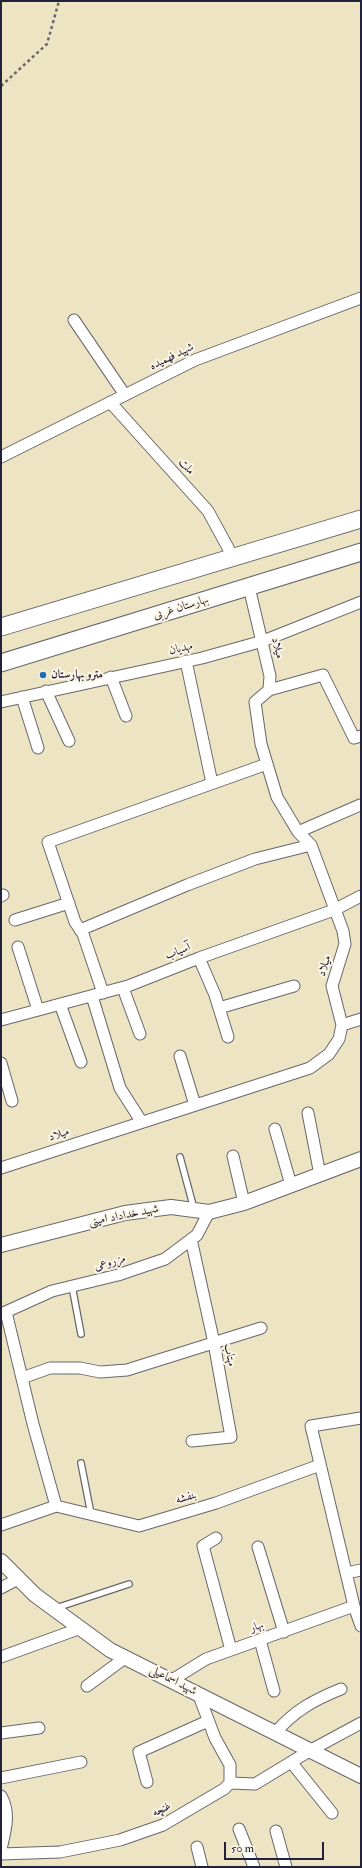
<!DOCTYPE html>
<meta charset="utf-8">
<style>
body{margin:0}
#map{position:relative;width:362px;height:1868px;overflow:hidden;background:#ece4c3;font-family:"IM FELL Double Pica",serif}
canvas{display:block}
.frame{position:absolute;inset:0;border:2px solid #22223b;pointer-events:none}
.scale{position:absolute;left:224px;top:1842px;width:100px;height:18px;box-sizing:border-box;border:2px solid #22223b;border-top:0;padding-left:5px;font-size:12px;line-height:14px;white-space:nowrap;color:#22223b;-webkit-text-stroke:3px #fcf5e5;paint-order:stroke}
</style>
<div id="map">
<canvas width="362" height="1868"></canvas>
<div class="frame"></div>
<div class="scale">50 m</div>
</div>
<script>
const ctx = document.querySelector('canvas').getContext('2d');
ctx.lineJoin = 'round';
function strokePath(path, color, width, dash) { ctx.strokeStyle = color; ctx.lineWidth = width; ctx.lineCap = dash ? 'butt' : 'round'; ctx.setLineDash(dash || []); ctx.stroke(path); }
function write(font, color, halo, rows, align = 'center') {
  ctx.font = font + ' "IM FELL Double Pica",Amiri,serif'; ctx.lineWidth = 4; ctx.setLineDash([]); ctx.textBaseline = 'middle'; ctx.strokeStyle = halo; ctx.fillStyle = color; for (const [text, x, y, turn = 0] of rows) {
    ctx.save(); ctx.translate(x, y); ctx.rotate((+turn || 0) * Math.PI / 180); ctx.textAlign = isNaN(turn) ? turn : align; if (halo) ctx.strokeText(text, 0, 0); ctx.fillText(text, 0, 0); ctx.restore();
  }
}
const path = new Path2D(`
 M1,86L47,44L59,1`);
const service = new Path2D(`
 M180,1157L194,1209
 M72,1286L81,1334
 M81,1463L91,1514
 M56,1608L129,1584`);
const minor = new Path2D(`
 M74,320L125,395
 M110,402L208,511L233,557
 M1,457L195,360L361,298
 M186,661L212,783
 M111,677L126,716
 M269,690L323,675L354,738L361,736
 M46,691L69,741
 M22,697L38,748
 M1,702L202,658L263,641L361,602
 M298,832L360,805
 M1,896L3,895
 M15,920L69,903
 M80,930L187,885L255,859L311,845
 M18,947L38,1010
 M199,958L215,995L228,1037
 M123,988L140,1034
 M103,993L83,934L75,922L48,842L267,764
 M92,996L120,1088L141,1121
 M60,1004L81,1062
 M219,1008L294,986
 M1,1020L128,986L199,958L334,910L361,896
 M342,1025L361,1019
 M180,1056L195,1105
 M1,1063L12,1101
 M308,1113L320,1175
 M275,1129L291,1185
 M233,1156L244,1203
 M1,1168L310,1068L329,1054L339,1039L342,1025L332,986L345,944L343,931L311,845L298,832L277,797L261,744L255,702L269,690L270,676L249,587
 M191,1239L214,1343L231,1437L192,1441
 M6,1312L33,1424L56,1506
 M1,1314L52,1291L118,1275L165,1259L197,1235L209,1212
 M22,1378L50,1368H80L100,1372L127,1370L261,1328
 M361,1418L311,1426L354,1606L361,1626
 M56,1506L139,1526L216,1503L320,1465
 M1,1525L56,1506
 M216,1538L203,1546L231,1650
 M258,1547L284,1632
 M346,1573L361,1570
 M1,1588L18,1579
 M260,1640L274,1691
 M1,1657L81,1628
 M172,1680L206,1659L354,1606
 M87,1686L126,1657
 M1,1733L39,1728
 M275,1733C295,1710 314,1700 341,1689
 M291,1762L332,1813
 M1,1778L81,1762
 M147,1782L139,1752L208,1721
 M230,1783L255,1784L311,1750L361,1723
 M1,1796C11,1813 5,1832 1,1849
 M239,1829L254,1867
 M276,1831L286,1867
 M197,1847L202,1867
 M1,1854L60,1852L120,1840L163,1825L224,1789L230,1783V1765L215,1738L198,1693`);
const tertiary = new Path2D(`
 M1,1245L125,1213L171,1207L209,1212L244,1203L361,1159
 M1,1561L35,1595L110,1650L361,1776`);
const primary = new Path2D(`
 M1,627L361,519
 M1,663L361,552`);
const markers = [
 [43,675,4,"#1f6fb2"]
];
const streetNames = [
 ["شهید فهمیده",172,357,-26],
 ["ملت",186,467,48],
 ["بهارستان غربی",181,608,-17],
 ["میلاد",277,648,77],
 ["مهدیان",181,649,-12],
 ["آسیاب",178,952,-22],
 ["میلاد",325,966,-72],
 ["میلاد",59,1135,-18],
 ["شهید خداداد امینی",124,1216,-11],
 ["مزروعی",110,1263,-16],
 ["مهتاب",229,1355,79],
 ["بنفشه",186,1498,-17],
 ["بهار",257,1627,-19],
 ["شهید اسماعیلی",173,1681,27],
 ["غنچه",162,1810,-26]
];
const poiNames = [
 ["مترو بهارستان",51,675]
];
strokePath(service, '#69666b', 8);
strokePath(minor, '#69666b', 13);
strokePath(tertiary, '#69666b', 16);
strokePath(primary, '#69666b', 19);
strokePath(path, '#69666b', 2.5, [3, 3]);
strokePath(service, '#fff', 5.5);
strokePath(minor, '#fff', 11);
strokePath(tertiary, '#fff', 14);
strokePath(primary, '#fff', 17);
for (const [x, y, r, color] of markers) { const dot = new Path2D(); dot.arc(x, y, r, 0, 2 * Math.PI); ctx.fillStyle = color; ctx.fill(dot); strokePath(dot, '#fcf5e5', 1.5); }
write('12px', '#22223b', '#fcf5e5', streetNames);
write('bold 12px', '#22223b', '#fcf5e5', poiNames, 'left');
</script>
